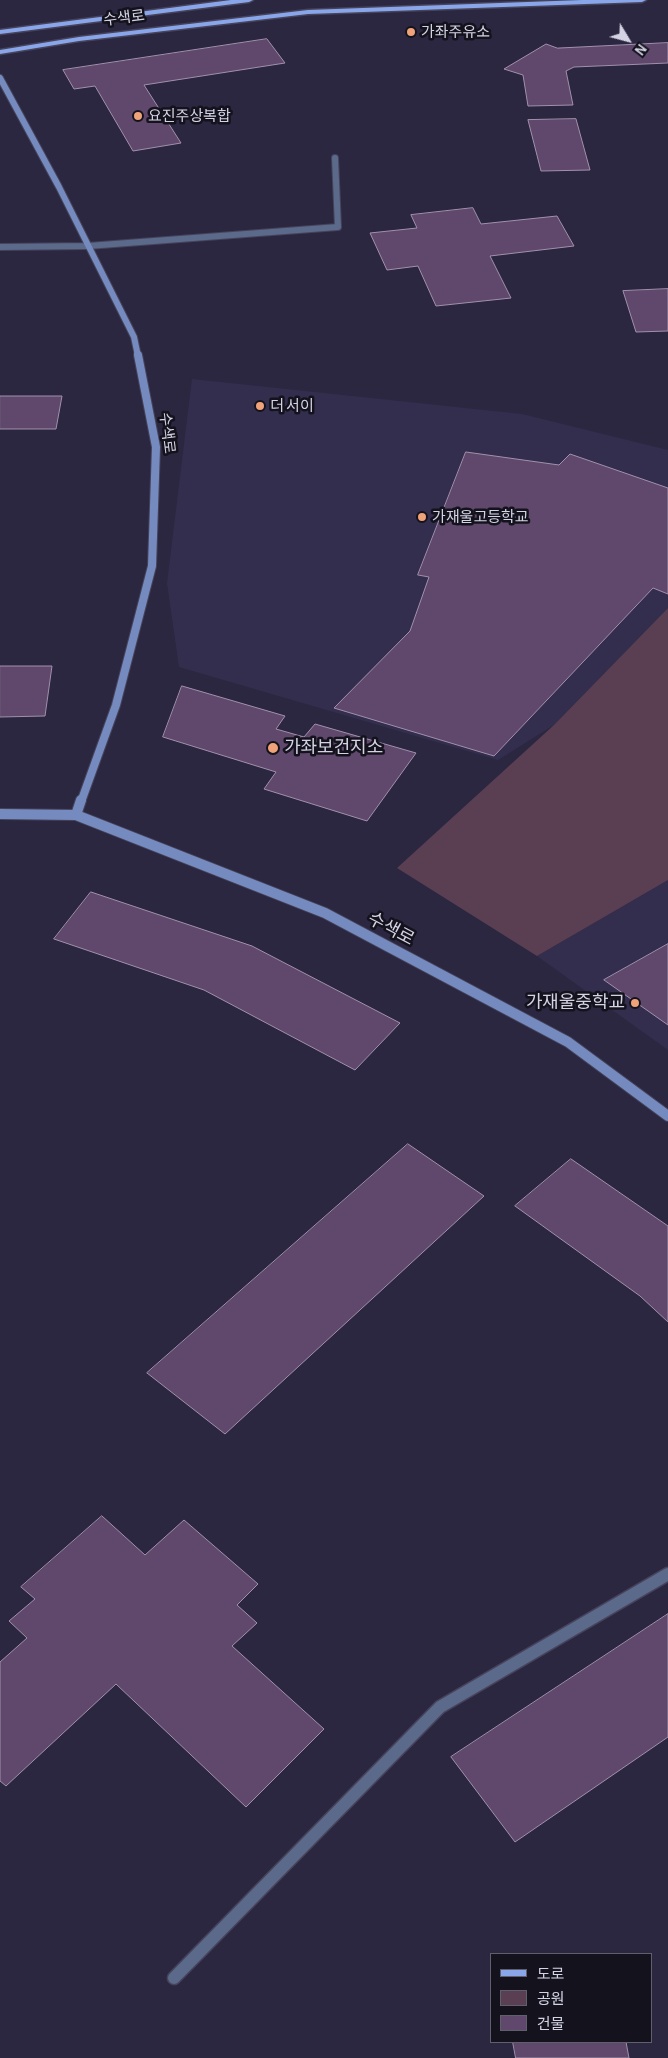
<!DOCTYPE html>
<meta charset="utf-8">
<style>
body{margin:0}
#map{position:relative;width:668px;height:2058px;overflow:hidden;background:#2b2740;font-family:"Alegreya Sans","Noto Sans KR",sans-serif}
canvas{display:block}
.legend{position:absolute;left:490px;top:1953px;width:162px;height:90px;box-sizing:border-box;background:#13121d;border:1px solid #605f6d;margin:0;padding:6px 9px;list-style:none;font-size:15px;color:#d4d3e4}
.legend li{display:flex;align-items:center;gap:10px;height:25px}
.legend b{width:25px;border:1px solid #605f6d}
.north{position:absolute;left:603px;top:15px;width:50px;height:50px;-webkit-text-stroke:4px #13121d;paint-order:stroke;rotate:127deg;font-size:14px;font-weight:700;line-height:20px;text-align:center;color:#d4d3e4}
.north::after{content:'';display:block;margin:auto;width:18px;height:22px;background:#d4d3e4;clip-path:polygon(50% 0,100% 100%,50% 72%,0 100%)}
</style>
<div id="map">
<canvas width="668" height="2058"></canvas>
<ul class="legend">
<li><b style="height:6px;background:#89a6ea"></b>도로</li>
<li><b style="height:14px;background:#5a3f52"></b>공원</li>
<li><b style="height:14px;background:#5f486b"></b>건물</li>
</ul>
<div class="north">N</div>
</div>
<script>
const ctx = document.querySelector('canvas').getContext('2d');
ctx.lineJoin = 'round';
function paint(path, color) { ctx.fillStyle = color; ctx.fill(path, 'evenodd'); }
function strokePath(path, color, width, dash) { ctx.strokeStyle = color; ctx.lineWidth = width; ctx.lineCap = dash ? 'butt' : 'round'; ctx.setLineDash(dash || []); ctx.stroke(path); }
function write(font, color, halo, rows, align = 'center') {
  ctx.font = font + ' "Alegreya Sans","Noto Sans KR",sans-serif'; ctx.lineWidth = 5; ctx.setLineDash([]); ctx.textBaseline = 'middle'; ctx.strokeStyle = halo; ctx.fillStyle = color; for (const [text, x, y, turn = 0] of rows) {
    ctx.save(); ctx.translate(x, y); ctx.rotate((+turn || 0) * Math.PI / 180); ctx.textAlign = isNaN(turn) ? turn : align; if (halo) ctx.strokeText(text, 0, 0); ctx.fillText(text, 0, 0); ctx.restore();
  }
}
const built = new Path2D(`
 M192,379L522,414L668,450V608L554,725L498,760L179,667L167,583Z
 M668,880V1050L537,956Z`);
const green = new Path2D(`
 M668,608V880L537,956L397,868L554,725Z`);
const building = new Path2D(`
 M267,39L285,63L144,85L181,143L133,151L95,86L74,89L63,70Z
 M668,43V63L574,67L566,71L573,105L528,106L523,75L504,69L546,44L557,48Z
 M576,119L590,170L541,171L528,120Z
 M473,208L481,224L557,216L574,246L490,256L511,298L436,306L418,266L387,270L370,233L417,228L411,215Z
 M668,289V331L636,332L623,291Z
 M0,396H62L56,429H0Z
 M466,452L559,465L570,454L668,488V594L653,588L494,756L334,708L410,631L429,577L418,575Z
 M0,666H52L45,716L0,717Z
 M182,686L285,716L276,729L304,737L315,724L416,753L367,821L264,789L276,772L163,737Z
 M91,892L252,946L400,1023L355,1070L204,990L54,939Z
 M668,944V1025L604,980Z
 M408,1144L484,1196L225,1434L147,1373Z
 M571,1159L668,1226V1322L640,1296L515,1206Z
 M102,1516L145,1555L184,1520L258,1584L237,1605L257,1623L232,1646L324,1729L246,1807L116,1684L6,1786L0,1781V1662L27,1638L9,1621L35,1599L21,1587Z
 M668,1614V1737L515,1842L451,1757Z
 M513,2042H626L629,2058H516Z`);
const lane = new Path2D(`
 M174,1978L440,1707L668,1574`);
const street = new Path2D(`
 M0,247L88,246L338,227L335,158`);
const secondaryFar2 = new Path2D(`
 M0,78L59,187L134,337L138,356`);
const secondaryFar1 = new Path2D(`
 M81,802L116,705L152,566L156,447L138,355`);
const secondary = new Path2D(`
 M0,814L76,815L325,913L568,1042L668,1116
 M76,815L81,800`);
const primary = new Path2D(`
 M231,0H253L249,2L0,34V30Z
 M582,0H646L642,2L308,14L79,41L0,54V50L79,37L308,10Z`);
const markers = [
 [411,32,5,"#f0a279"],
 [138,116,5,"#f0a279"],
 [260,406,5,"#f0a279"],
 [422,517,5,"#f0a279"],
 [273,748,6,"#f0a279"],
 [635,1003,5,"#f0a279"]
];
const farStreetnames = [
 ["수색로",124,18,-7],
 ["수색로",167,433,83]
];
const farPoinames = [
 ["가좌주유소",421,32],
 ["요진주상복합",148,116],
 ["더 서이",270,406],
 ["가재울고등학교",432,517]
];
const poiNames = [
 ["가좌보건지소",284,748],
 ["가재울중학교",625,1003,"right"]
];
const streetNames = [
 ["수색로",391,929,28]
];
paint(built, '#332e4d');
paint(green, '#5a3f52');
paint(building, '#5f486b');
strokePath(building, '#a290ac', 1);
strokePath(lane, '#46435a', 15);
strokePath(street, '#46435a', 8);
strokePath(secondaryFar2, '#46435a', 8);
strokePath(secondaryFar1, '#46435a', 10);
strokePath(secondary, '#46435a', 12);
strokePath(primary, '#46435a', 3);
strokePath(lane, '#5b698a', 12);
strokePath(street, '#5b698a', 6);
strokePath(secondaryFar2, '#758bc0', 6);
strokePath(secondaryFar1, '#758bc0', 8);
strokePath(secondary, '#758bc0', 10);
paint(primary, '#89a6ea');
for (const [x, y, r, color] of markers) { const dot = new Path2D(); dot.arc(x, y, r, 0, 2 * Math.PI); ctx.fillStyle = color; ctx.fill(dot); strokePath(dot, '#13121d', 2); }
write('15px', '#d4d3e4', '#13121d', farStreetnames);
write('15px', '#d4d3e4', '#13121d', farPoinames, 'left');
write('18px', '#d4d3e4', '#13121d', poiNames, 'left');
write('18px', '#d4d3e4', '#13121d', streetNames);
</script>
